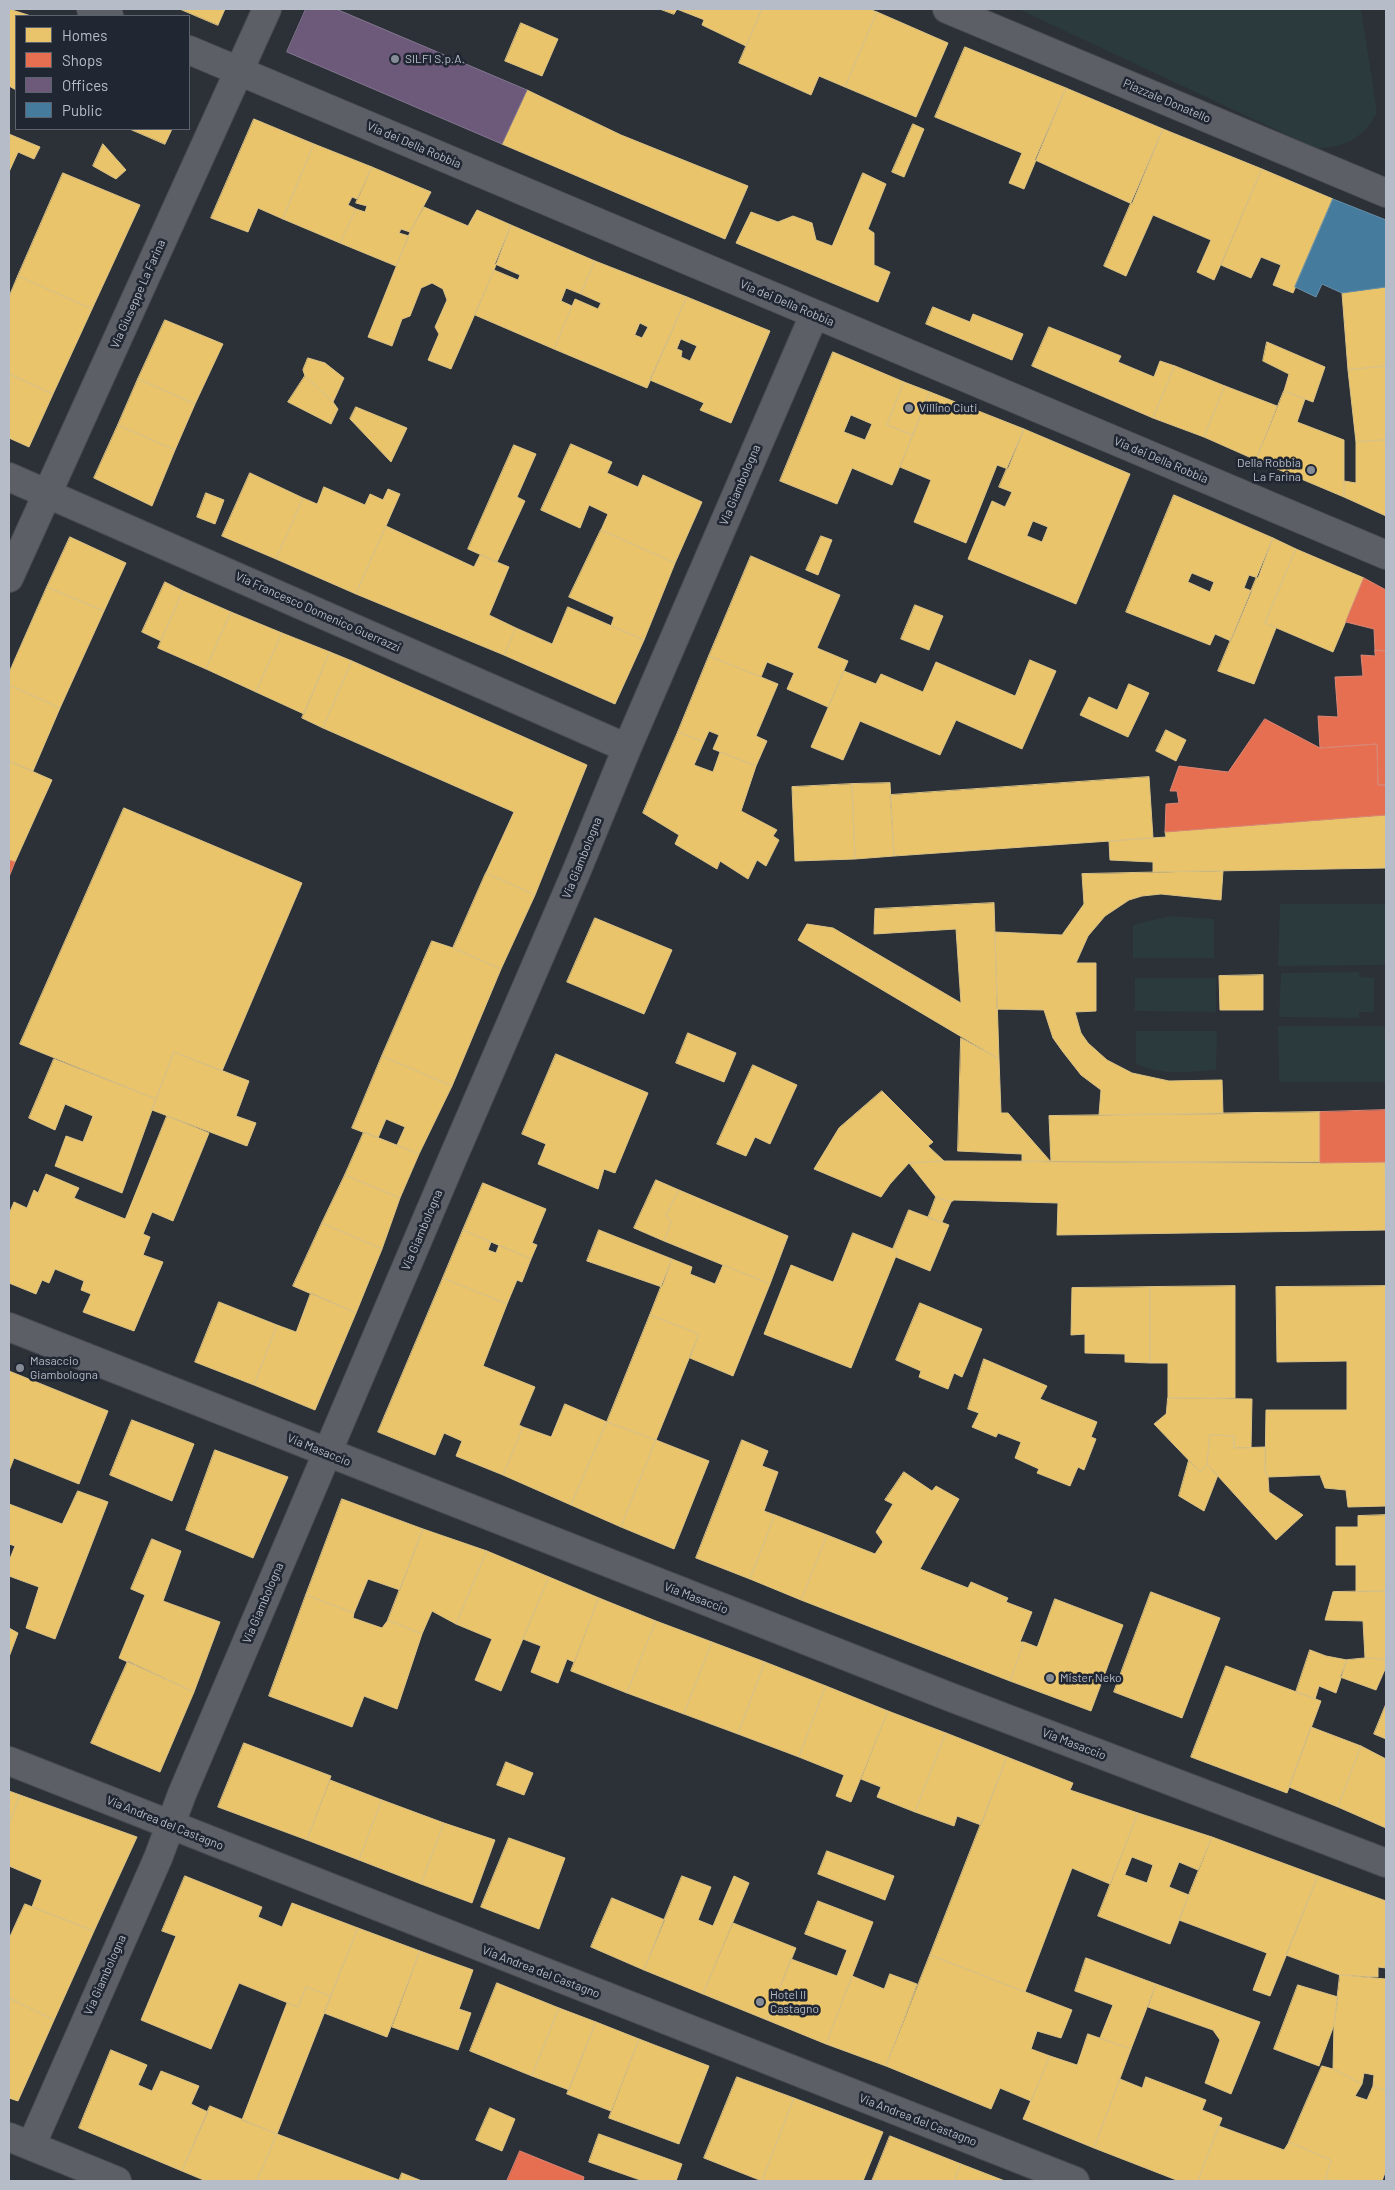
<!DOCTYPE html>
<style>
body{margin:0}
#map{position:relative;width:1395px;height:2190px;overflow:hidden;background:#2c3037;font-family:Barlow,sans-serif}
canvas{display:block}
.frame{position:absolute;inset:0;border:10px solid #b7bdc8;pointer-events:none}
.legend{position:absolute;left:15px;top:15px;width:175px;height:115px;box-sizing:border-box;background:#202632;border:1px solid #5c626e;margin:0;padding:6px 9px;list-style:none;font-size:15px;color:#b7bdc8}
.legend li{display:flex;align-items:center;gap:10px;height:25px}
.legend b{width:25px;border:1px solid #5c626e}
</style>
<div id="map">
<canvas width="1395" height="2190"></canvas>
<div class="frame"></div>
<ul class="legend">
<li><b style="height:14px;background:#e9c46a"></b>Homes</li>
<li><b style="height:14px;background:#e76f51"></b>Shops</li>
<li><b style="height:14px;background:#6d597a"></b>Offices</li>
<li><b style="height:14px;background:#457b9d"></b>Public</li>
</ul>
</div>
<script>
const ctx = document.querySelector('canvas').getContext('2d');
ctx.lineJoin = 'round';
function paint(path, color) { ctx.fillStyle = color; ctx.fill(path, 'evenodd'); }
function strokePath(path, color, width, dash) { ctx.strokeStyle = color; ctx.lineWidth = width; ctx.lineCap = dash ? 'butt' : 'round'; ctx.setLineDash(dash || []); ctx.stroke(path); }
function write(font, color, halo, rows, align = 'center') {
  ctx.font = font + ' Barlow,sans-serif'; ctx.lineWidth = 5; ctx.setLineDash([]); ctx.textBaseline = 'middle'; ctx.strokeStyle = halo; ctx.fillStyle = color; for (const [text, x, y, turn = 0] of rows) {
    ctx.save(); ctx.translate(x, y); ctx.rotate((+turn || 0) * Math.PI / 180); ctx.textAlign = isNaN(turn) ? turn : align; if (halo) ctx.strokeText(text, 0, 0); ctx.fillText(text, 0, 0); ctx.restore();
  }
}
const green = new Path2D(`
 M1018,9H1361L1377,112C1364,139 1344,148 1315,148Z
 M1280,904H1386L1385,965L1278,966Z
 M1170,916L1214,919V958H1133V925Z
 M1359,972L1360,977L1374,978V1012H1359V1018L1279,1017L1281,973Z
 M1135,978H1216V1012L1135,1011Z
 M1278,1026H1385L1386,1082H1279Z
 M1136,1031H1217L1216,1070C1188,1072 1162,1076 1136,1064Z`);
const homes = new Path2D(`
 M9,9L31,16H16V90L9,86Z
 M180,9H225L218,25Z
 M660,9H677L674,14Z
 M677,9H762L746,46L702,25L704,20Z
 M762,9H869L877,12L845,87L819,76L811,95L739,63Z
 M877,12L948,43L916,117L845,87Z
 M521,23L558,39L542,76L505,61Z
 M965,47L1066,88L1024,189L1009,183L1022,153L935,117Z
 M1066,88L1163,129L1132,204L1035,160Z
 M527,90L621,135L748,186L725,239L502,144Z
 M254,119L314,144L283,219L258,208L248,232L211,218Z
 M913,124L924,129L904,177L892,172Z
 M130,129H172L165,144Z
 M1163,129L1262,169L1214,280L1197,272L1211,240L1153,215L1126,276L1104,266Z
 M9,134L40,147L34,159L18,152L9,172Z
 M103,144L126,170L116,179L93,166Z
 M314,144L372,167L357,199L352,197L348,205L356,209L340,243L283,219Z
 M372,167L431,192L410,232L401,229L399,233L409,236L396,266L340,243L356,209L365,212L367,206L356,203Z
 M1262,169L1333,199L1293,293L1273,285L1281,265L1261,257L1251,278L1221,265Z
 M63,173L140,205L92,309L18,276Z
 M863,173L886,184L868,229L874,233V265L890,272L878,302L736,243L751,212L778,222L793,216L812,223L816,240L832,246Z
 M424,207L468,226L477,210L511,225L494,270L451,369L428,360L439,334L435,327L447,300L443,289L432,283L421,288L410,316L402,319L392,346L368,337L410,232Z
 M511,225L595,261L581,294L566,288L561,301L572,306L554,349L475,315L494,270L518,280L520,275L495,264Z
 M595,261L687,297L647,388L554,349L575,299L598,309L601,303L581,294ZM640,323L648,327L642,338L635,335Z
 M18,276L92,309L53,394L9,374V297Z
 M1386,287V366L1348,370L1342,293Z
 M687,297L770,331L731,423L700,410L704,403L650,380ZM681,339L697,346L690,361L681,357L682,351L677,349Z
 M933,307L970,322L973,314L1023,334L1012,360L926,324Z
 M165,320L223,344L195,404L138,379Z
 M1049,327L1121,356L1118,362L1154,377L1160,361L1175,366L1153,418L1032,366Z
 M1267,342L1325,367L1313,402L1284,391L1289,374L1263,361Z
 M833,352L904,382L887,425L913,435L892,485L852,468L837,504L780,481ZM851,415L872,424L865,440L844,432Z
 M308,358L325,363L344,378L333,402L305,376L303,370Z
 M1175,366L1225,386L1204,437L1153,418Z
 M1386,366V440L1356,442L1348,370Z
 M9,374L53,394L29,447L9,438Z
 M305,376L333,402L338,409L331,424L288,402Z
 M138,379L195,404L175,450L118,425Z
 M904,382L930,392L913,435L887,425Z
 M1225,386L1277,406L1256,460L1204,437Z
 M1284,391L1305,399L1297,422L1344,440V497L1256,460Z
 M930,392L1024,429L1008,469L997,465L966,543L914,522L931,480L900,467Z
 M356,407L407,428L391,462L350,419Z
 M118,425L175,450L152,506L94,478Z
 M1024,429L1130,474L1076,604L968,559L992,501L1005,507L1012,492L999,487ZM1033,521L1048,527L1042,542L1027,536Z
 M1386,440V516L1344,497V481L1356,483V442Z
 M571,444L612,462L607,473L638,487L643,475L702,502L675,563L601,530L608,514L589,505L580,528L541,510Z
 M514,445L536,454L517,497L525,501L497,562L468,549Z
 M250,473L303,498L276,559L222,536Z
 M324,487L365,505L370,494L383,500L388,489L400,494L356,594L276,559L303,498L317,504Z
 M206,493L224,500L215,524L197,517Z
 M1174,495L1273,538L1258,578L1249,575L1244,588L1252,591L1231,641L1215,634L1210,645L1126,612ZM1192,573L1214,582L1210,592L1188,582Z
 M386,526L474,567L480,555L509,567L489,615L516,628L504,655L356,594Z
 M601,530L675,563L644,640L611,626L614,617L569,597Z
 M821,536L832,540L818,575L806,570Z
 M70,537L126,563L104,611L47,587Z
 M1273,538L1296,549L1265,623L1276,628L1254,684L1218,671Z
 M1296,549L1364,578L1333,652L1265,623Z
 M751,556L840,595L817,648L848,661L828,707L787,689L794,673L767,662L761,677L709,656Z
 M165,582L183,591L161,641L142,632Z
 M47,587L104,611L60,708L9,685V673Z
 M183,591L231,612L206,669L158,648Z
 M915,605L943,616L929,650L901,639Z
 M568,607L644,640L615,704L504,655L516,628L552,644Z
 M231,612L282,633L256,692L206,669Z
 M282,633L330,652L304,714L256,692Z
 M330,652L352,661L323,728L302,718Z
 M709,656L778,684L756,736L767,741L756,766L713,749L719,735L709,731L704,742L678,732Z
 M1030,660L1056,671L1022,749L956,720L940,755L860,721L843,760L811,747L844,671L876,684L881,674L923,692L936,662L1015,696Z
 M352,661L587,765L535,895L486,873L514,812L323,728Z
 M1129,684L1149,693L1128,737L1080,715L1089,697L1117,710Z
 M9,685L60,708L33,771L9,761Z
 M1166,730L1186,740L1176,761L1156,751Z
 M678,732L704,742L694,765L713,772L720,752L756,766L741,811L777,830L773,836L779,840L766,866L757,860L748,879L720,861L717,869L675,844L679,835L643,813Z
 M9,761L52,780L15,862L9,860Z
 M1149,777L1153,838L894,856L890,795Z
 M890,783L894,856L855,859L852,784Z
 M852,784L855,859L795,861L792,787Z
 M124,808L302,883L222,1071L174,1052L156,1099L20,1044Z
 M1386,815V868L1153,872V862L1110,860L1109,841L1166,837L1165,832Z
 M1223,871L1221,900L1161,894L1142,896L1129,900L1105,916L1088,936L1076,963H1096V1011L1075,1012L1081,1033L1088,1043L1107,1060L1132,1073L1169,1081L1222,1080L1223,1114L1099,1115L1101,1090L1081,1075L1063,1052L1053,1038L1044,1010L997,1009L995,932L1062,935L1084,904L1082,874Z
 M486,873L535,895L501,969L453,948Z
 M994,903L999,1059L798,940L807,924L833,928L961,1003L956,929L874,934L875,909Z
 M595,918L672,950L644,1014L567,982Z
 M432,941L453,948L501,969L452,1086L382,1056Z
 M1263,975V1010H1220L1219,976Z
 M688,1033L736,1053L724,1082L676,1063Z
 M961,1038L999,1059L1001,1113H1008L1051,1162L1022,1161V1154L958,1151Z
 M174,1052L249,1081L236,1116L256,1123L247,1146L152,1110Z
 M556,1054L648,1093L615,1173L604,1169L598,1189L538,1164L546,1144L522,1134Z
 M382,1056L452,1086L419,1154L397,1145L405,1127L386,1119L378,1138L352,1128Z
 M54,1059L156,1099L122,1193L55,1166L66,1136L83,1142L93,1116L65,1104L55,1130L29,1118Z
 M753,1065L797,1085L770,1144L755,1137L746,1156L717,1144Z
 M882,1091L933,1142L928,1146L944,1161L909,1163L890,1184L881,1197L814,1169L839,1128Z
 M1320,1112V1163L1051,1162L1049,1116Z
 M167,1116L209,1133L173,1221L152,1212L143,1234L150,1237L143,1255L163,1262L134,1331L83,1312L91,1294L81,1290L84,1281L55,1269L49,1283L42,1280L36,1294L9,1283V1214L14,1202L27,1208L34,1190L38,1193L46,1174L79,1188L74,1198L125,1219Z
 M364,1132L419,1154L400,1198L345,1175Z
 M944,1161L1385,1162L1386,1230L1057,1235L1058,1203L954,1200L951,1202L936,1197L909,1163Z
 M345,1175L400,1198L382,1249L322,1223Z
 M656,1180L679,1190L666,1215L671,1222L664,1241L634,1228Z
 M483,1183L546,1209L532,1243L537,1245L531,1259L463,1230Z
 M679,1190L788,1236L770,1284L664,1241L671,1222L666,1215Z
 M936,1197L951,1202L942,1222L928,1218Z
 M909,1210L949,1225L930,1271L896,1257L898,1251L893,1249Z
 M322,1223L382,1249L356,1313L293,1286Z
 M463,1230L491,1242L488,1250L496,1253L499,1245L531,1259L522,1282L517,1280L507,1304L443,1278Z
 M599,1230L672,1259L662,1287L587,1261Z
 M853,1233L898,1251L851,1368L764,1334L791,1265L833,1282Z
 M672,1259L692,1267L690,1274L715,1284L723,1265L770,1284L733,1376L690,1358L699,1334L650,1315Z
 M443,1278L507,1304L483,1366L535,1387L519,1425L523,1427L503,1475L456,1456L462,1441L444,1433L435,1455L378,1432Z
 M1235,1286V1398H1168V1363H1150V1287Z
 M1386,1286V1506L1348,1507L1346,1490L1325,1488L1320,1475L1268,1477L1265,1471L1266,1410H1347V1361L1277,1362L1276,1287Z
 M1150,1287V1363L1125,1362V1354L1085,1353V1334L1071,1335L1072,1288Z
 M311,1293L356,1313L315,1410L254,1385L277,1325L296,1332Z
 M219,1302L277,1325L254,1385L195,1362Z
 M920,1303L982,1329L962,1377L954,1373L948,1389L919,1377L921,1371L896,1360Z
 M650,1315L699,1334L656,1440L607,1422Z
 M984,1359L1047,1386L1040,1399L1097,1422L1091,1437L1096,1439L1084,1470L1078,1467L1070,1486L1037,1473L1039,1469L1015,1458L1021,1442L998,1433L996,1437L972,1427L979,1413L968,1409Z
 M9,1371L108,1411L79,1484L14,1458L9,1471Z
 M1168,1398L1252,1399L1251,1448H1234V1436L1210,1435L1207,1464L1200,1472L1154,1424L1166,1414Z
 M565,1404L607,1422L571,1505L503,1475L523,1427L551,1437Z
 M132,1420L194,1444L172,1501L110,1475Z
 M607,1422L656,1440L621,1527L571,1505Z
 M1210,1435L1234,1436V1448L1265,1447V1471L1268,1477L1269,1492L1303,1515L1276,1540L1207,1464Z
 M656,1440L709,1461L674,1549L621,1527Z
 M742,1440L768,1451L762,1466L778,1472L764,1511L775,1515L750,1579L696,1558Z
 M215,1450L288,1477L253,1558L186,1530Z
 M1189,1460L1200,1472L1207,1464L1218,1475L1204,1511L1179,1496Z
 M904,1472L932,1491L936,1486L959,1499L920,1569L968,1588L971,1582L1008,1598L1006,1602L1032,1612L1020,1642H1024L1010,1681L801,1600L827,1535L875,1554L883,1542L876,1532L893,1504L885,1500Z
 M78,1491L108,1502L55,1639L26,1628L39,1587L9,1576V1561L15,1546L9,1544V1504L62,1524Z
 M342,1499L423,1529L400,1590L368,1579L354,1613L306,1595Z
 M775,1515L827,1535L801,1600L750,1579Z
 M1386,1515V1591L1356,1592V1565H1336V1527H1358V1516Z
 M423,1529L487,1551L456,1624L432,1611L422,1634L388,1620Z
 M152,1539L181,1551L163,1601L220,1622L194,1692L119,1658L145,1595L131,1589Z
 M487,1551L549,1577L501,1691L475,1680L492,1639L456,1624Z
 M549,1577L599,1598L574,1662L567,1659L558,1683L531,1672L541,1646L523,1639Z
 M1386,1591V1659L1365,1658L1363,1621L1325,1620L1333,1592Z
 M1151,1592L1220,1618L1182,1718L1114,1692Z
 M306,1595L354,1613L353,1618L382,1628L388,1620L422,1634L397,1709L364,1696L352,1727L269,1696Z
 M599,1598L656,1621L627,1693L571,1671Z
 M1055,1599L1123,1625L1091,1711L1010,1681L1024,1642L1037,1647Z
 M656,1621L712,1642L684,1714L627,1693Z
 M9,1628L18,1633L9,1657Z
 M712,1642L765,1662L738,1734L684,1714Z
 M1310,1650L1326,1656L1347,1660L1336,1693L1319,1686L1315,1699L1296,1692Z
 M1365,1658L1386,1659V1667L1376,1690L1340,1677L1347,1660Z
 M128,1661L194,1692L160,1772L91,1743Z
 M765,1662L826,1686L799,1757L738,1734Z
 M1226,1666L1321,1701L1287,1793L1191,1757Z
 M826,1686L888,1711L851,1802L836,1796L844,1775L799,1757Z
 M1386,1704V1739L1374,1734Z
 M888,1711L946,1733L915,1812L877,1797L881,1787L861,1779Z
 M1311,1727L1361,1746L1338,1807L1289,1787Z
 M946,1733L1007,1757L981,1825L957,1816L954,1826L915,1812Z
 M244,1743L331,1776L307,1840L218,1807Z
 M1361,1746L1386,1759V1828L1338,1807Z
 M1007,1757L1073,1783L1070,1790L1138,1813L1110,1884L1072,1868L1025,1992L930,1955Z
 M506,1762L533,1773L524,1795L497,1785Z
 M330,1780L382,1800L359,1860L307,1840Z
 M9,1791L20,1795L9,1824Z
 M20,1795L137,1837L94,1931L32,1907L42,1880L9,1866V1824Z
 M382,1800L444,1823L421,1884L359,1860Z
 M1138,1813L1212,1837L1198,1870L1179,1862L1169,1887L1189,1895L1170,1944L1098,1916ZM1132,1857L1153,1865L1147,1883L1125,1875Z
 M444,1823L495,1840L472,1903L421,1884Z
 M1212,1837L1318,1876L1270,1996L1253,1990L1267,1953L1179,1920Z
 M509,1838L565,1858L539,1929L481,1907Z
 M827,1851L894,1876L885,1900L818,1874Z
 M185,1876L262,1907L258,1917L282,1927L292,1903L358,1928L331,1996L306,1987L298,2007L239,1983L211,2049L141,2020L176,1936L162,1931Z
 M682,1876L711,1887L698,1920L713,1926L734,1876L749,1883L703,1994L644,1970Z
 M1318,1876L1386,1901V1968L1378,1967V1977L1340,1975L1286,1955Z
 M612,1898L665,1920L644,1970L591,1947Z
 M818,1901L873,1922L826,2044L767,2020L791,1959L837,1976L847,1950L805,1934Z
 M25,1904L94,1931L54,2020L9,1998V1939Z
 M733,1923L796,1948L767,2020L703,1994Z
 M358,1928L420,1951L387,2037L324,2013Z
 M420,1951L473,1970L459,2009L471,2013L458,2050L392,2027Z
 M930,1955L1072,2010L1061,2038L1037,2031L1031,2049L1050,2056L1031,2101L1000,2088L991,2109L886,2066Z
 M1086,1958L1156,1984L1131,2049L1100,2038L1113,2005L1075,1991Z
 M890,1974L917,1984L886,2066L826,2044L852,1976L884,1989Z
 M1340,1975L1386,1979V2091L1373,2086L1374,2075L1364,2073L1362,2084L1333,2069L1334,2025Z
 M497,1983L559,2008L532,2076L470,2051Z
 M1156,1984L1260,2022L1231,2094L1205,2083L1220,2040L1213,2030L1148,2007Z
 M1298,1985L1338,1997L1334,2025L1319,2066L1274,2049Z
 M306,1987L331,1996L277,2134L242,2120L287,2003L298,2007Z
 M9,1998L54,2020L18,2101L9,2098Z
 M559,2008L596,2022L569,2090L532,2076Z
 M596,2022L639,2039L611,2111L567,2094Z
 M1088,2034L1131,2049L1094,2148L1023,2119L1050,2056L1077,2065Z
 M639,2039L709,2066L679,2144L609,2118Z
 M111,2050L147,2065L138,2085L152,2091L161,2071L199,2086L191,2104L208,2112L182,2171L79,2128Z
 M1322,2066L1333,2069L1362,2084L1355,2096L1367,2100L1373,2086L1386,2091V2170L1382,2181L1325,2180L1331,2160L1289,2142Z
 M737,2077L794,2098L762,2181L704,2158Z
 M1146,2077L1206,2100L1202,2110L1222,2118L1198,2181H1179L1094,2148L1120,2079L1142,2088Z
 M794,2098L883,2132L863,2181H762Z
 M210,2106L277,2134L257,2181H206L182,2171Z
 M490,2108L515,2119L502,2151L476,2140Z
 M1219,2126L1284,2150L1289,2142L1331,2160L1325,2180L1328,2181H1198Z
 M277,2134L399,2180V2181H257Z
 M599,2134L682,2164L676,2181H643L589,2162Z
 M890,2136L961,2164L954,2181H872Z
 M961,2164L1005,2181H954Z
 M402,2173L422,2181H399Z`);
const shops = new Path2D(`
 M1364,578L1386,590V651L1375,650L1374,629L1346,622Z
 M1375,650L1386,651V785H1378L1377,744L1320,748L1318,716L1338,717L1335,677L1363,676L1361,655L1375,656Z
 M1265,719L1320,748L1377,744L1378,785H1386V815L1165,832L1166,804L1179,803L1177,791H1170L1179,766L1228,772Z
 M9,860L15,862L9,877Z
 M1386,1110V1162L1320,1163V1112Z
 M520,2151L584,2177L583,2181H507Z`);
const offices = new Path2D(`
 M306,9H336L527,90L502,144L287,52Z`);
const public = new Path2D(`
 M1333,199L1386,220V287L1342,293L1322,284L1316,297L1295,287Z`);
const minor = new Path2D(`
 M91,9L109,16
 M947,9L1386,193
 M189,50L1386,555
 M9,477L627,748
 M9,578L267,9
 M9,1327L950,1697L1386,1863
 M9,1761L1075,2181
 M9,2137L117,2181
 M31,2146L158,1858L182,1794L451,1162L577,870L627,748L814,315`);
const markers = [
 [395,59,5,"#868c95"],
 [909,408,5,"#868c95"],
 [1311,470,5,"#868c95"],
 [20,1368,5,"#868c95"],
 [1050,1678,5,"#868c95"],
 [760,2002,5,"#868c95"]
];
const poiNames = [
 ["SILFI S.p.A.",405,59],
 ["Villino Ciuti",919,408],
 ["Della Robbia",1301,463,"right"],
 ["La Farina",1301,477,"right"],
 ["Masaccio",30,1361],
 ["Giambologna",30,1375],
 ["Mister Neko",1060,1678],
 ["Hotel Il",770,1995],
 ["Castagno",770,2009]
];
const streetNames = [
 ["Piazzale Donatello",1167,101,23],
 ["Via dei Della Robbia",414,145,23],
 ["Via Giuseppe La Farina",138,294,-66],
 ["Via dei Della Robbia",787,303,23],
 ["Via dei Della Robbia",1161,460,23],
 ["Via Giambologna",740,485,-67],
 ["Via Francesco Domenico Guerrazzi",318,612,24],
 ["Via Giambologna",582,858,-68],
 ["Via Giambologna",422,1230,-67],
 ["Via Masaccio",319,1450,22],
 ["Via Masaccio",696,1598,21],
 ["Via Giambologna",263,1603,-67],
 ["Via Masaccio",1074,1744,21],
 ["Via Andrea del Castagno",165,1823,22],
 ["Via Andrea del Castagno",541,1972,21],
 ["Via Giambologna",105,1975,-66],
 ["Via Andrea del Castagno",918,2120,21]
];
paint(green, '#2a3a3d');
paint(homes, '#e9c46a');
strokePath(homes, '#dac286', 1);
paint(shops, '#e76f51');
strokePath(shops, '#d98675', 1);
paint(offices, '#6d597a');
strokePath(offices, '#837791', 1);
paint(public, '#457b9d');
strokePath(public, '#678faa', 1);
strokePath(minor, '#484b51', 30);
strokePath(minor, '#5c5f66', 28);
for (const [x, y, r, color] of markers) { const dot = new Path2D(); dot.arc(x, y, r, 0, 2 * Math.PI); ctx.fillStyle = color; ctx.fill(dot); strokePath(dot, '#202632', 2); }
write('12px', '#b7bdc8', '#202632', poiNames, 'left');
write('12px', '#b7bdc8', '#202632', streetNames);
</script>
